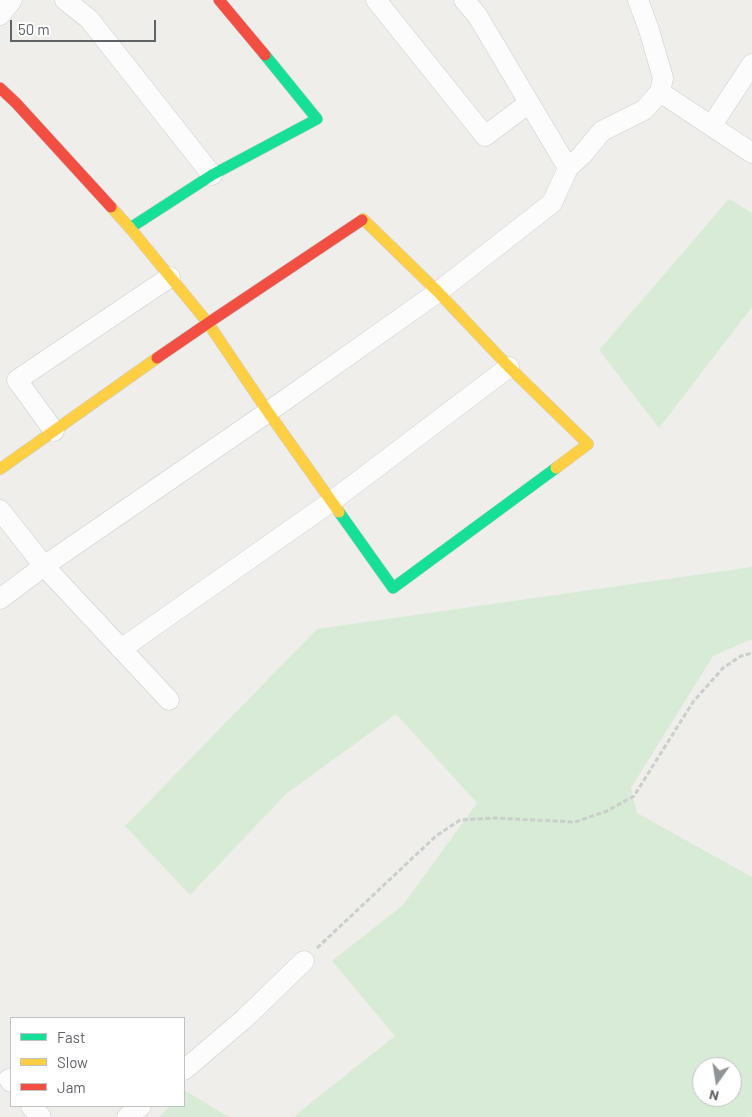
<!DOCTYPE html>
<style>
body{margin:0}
#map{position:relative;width:752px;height:1117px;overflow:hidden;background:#efeeea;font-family:Barlow,sans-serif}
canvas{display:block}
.legend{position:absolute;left:10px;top:1017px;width:175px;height:90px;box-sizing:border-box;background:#fff;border:1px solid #bfc1c3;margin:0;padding:6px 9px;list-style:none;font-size:15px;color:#5f6368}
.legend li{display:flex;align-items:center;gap:10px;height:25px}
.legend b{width:25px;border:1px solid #bfc1c3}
.north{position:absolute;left:692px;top:1057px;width:50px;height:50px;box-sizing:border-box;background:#fff;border:1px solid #bfc1c3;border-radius:50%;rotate:193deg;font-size:14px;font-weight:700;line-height:20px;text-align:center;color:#5f6368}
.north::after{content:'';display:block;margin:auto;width:18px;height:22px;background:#919496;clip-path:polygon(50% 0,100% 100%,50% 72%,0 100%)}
.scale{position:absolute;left:10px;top:20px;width:146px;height:22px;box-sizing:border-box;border:2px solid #5f6368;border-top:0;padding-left:6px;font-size:15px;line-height:18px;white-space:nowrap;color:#5f6368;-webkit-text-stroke:4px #fff;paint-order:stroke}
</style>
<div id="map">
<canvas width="752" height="1117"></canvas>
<ul class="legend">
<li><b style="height:6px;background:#16e098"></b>Fast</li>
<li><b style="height:6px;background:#ffcf43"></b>Slow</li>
<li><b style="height:6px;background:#f24e42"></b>Jam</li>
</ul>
<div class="north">N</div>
<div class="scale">50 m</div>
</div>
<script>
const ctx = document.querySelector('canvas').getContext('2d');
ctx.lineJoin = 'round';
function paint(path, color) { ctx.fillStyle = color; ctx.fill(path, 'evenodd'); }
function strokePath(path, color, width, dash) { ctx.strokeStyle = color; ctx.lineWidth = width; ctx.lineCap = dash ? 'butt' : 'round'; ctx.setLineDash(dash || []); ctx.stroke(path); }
const green = new Path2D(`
 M729,199L752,213V307L659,428L599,350Z
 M752,567V639L713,656L631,788L637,813L752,877V1115L749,1117H293L395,1036L332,961L403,905L477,803L396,714L286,794L190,895L125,826L317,629ZM702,1067H732V1097H702Z
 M184,1090L229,1117H160L169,1106H184Z`);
const path = new Path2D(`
 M317,948L436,836L460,820L493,818L575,822L607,811L634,796L693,702L723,668L741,656L752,653`);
const street = new Path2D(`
 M65,0L89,19L212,175
 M376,0L485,136L529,103
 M464,0L477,15L568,168
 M0,15L12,0
 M660,92L752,153
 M712,125L752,64
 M54,431L17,380L170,277
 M0,510L44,566L169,700
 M0,599L44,566L268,412L438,292L552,203L568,168L582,155L602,131L644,110L660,92L663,78L649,30L638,0
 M121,649L332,501L509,367
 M184,1070L244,1019L304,961
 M9,1079L11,1082
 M31,1106L41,1117
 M127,1117L141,1106`);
const fast = new Path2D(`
 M130,228L212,175L317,119L265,55
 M339,512L393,588L556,468`);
const slow = new Path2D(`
 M111,207L130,228L208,323L268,412L339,512
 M362,220L363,219L438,292L509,367L588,444L556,468
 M0,469L157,358`);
const jam = new Path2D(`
 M219,0L265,55
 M0,88L16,103L111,207
 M157,358L208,323L362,220`);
paint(green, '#d8ebd6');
strokePath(street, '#cbcccc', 21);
strokePath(fast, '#cacacb', 12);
strokePath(slow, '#cacacb', 12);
strokePath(jam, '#cacacb', 12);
strokePath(path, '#cacfcc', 3, [5, 2.5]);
strokePath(street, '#fdfcfc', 20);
strokePath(fast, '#16e098', 11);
strokePath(slow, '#ffcf43', 11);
strokePath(jam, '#f24e42', 11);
</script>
